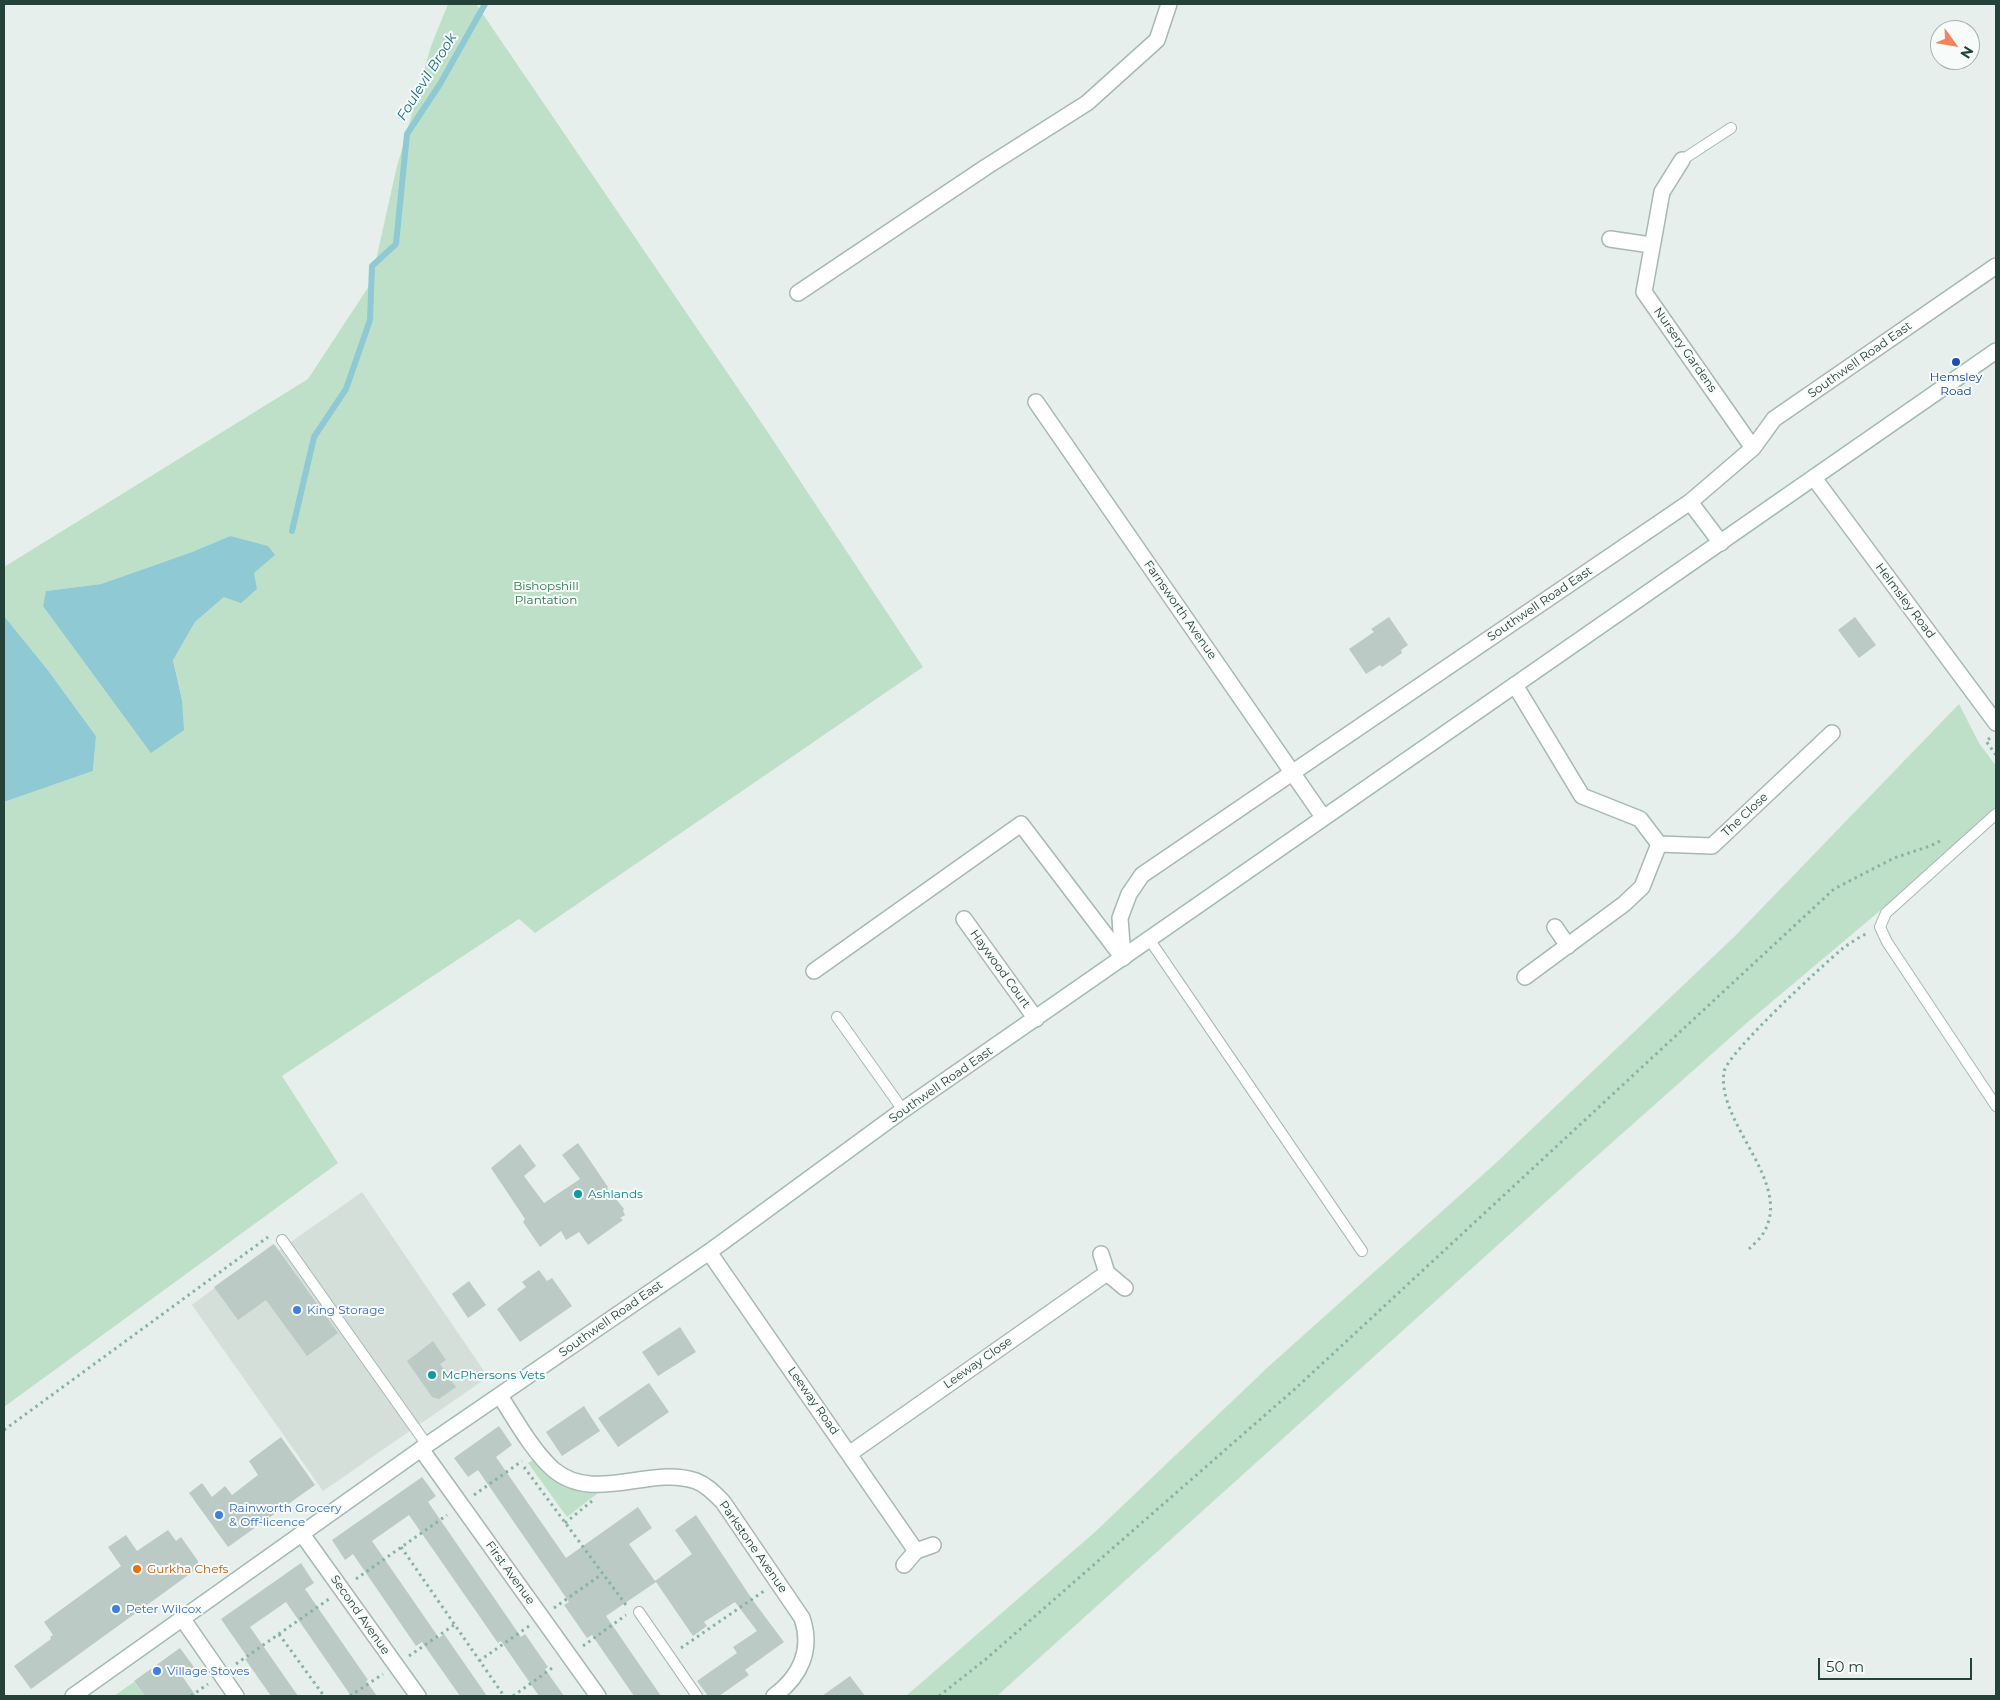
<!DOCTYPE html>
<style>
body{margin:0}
#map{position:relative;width:2000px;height:1700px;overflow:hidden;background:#e6efeb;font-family:Montserrat,sans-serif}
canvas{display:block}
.frame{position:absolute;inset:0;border:5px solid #24423a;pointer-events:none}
.north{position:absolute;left:1930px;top:20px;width:50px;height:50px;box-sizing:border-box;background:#f7fbf9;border:1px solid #a3b1ad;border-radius:50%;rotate:122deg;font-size:14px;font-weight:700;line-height:20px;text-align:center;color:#24423a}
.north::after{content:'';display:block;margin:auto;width:18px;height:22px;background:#f4845f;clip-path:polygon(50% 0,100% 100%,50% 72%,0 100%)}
.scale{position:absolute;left:1818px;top:1658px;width:154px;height:22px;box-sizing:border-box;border:2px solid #24423a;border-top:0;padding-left:6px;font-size:15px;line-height:18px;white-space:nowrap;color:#24423a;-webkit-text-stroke:4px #f7fbf9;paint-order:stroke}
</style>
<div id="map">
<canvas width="2000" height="1700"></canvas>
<div class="frame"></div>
<div class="north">N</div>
<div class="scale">50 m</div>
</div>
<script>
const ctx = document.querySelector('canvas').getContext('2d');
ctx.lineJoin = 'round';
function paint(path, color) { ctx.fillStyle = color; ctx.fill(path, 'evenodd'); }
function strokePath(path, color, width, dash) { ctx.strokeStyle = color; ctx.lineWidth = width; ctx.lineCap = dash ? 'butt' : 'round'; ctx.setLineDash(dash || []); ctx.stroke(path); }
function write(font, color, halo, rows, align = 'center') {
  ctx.font = font + ' Montserrat,sans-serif'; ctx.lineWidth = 4; ctx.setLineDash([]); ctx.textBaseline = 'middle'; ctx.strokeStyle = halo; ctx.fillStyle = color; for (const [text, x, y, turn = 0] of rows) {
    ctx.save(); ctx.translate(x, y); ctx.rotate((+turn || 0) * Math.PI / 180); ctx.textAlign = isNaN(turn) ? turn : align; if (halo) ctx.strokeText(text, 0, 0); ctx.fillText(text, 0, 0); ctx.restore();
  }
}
const built = new Path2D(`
 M362,1192L488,1377L323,1491L192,1305L273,1244L278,1251Z`);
const green = new Path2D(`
 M448,4H476L767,431L923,667L535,933L519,919L282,1076L338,1163L4,1407V802L93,771L96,736L47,669L4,616V567L308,379L371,283L396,170L431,46ZM230,536L224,597L195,622L173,659L182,700L46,591L101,584L192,552Z
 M1959,704L1979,743L1996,766V807L1951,851L1749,1021L1580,1171L997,1696H906L1095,1532L1268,1367L1497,1162L1735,936Z
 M534,1459C555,1487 564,1488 598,1493L567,1517L528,1463Z
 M134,1682L145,1696H114Z`);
const water = new Path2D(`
 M230,536L268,546L275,555L254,573L257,589L241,603L224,597L195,622L173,660L182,700L184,730L151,753L43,606L46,591L101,584L192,552Z
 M4,616L47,669L96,736L93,771L4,802Z`);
const stream = new Path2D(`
 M292,531L314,437L346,389L370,320L372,266L396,244L407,134L440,84L485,4`);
const building = new Path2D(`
 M1389,617L1408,645L1401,650L1402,653L1382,667L1380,665L1366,674L1349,649L1374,632L1371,629Z
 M1855,617L1876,645L1859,658L1838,630Z
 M578,1143L608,1187L607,1188L624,1209L623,1211L625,1215L620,1218L623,1220L588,1245L579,1232L566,1240L561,1231L540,1247L523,1222L525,1219L491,1168L520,1144L536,1166L524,1176L544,1203L580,1179L562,1155Z
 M274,1244L338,1333L307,1356L266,1300L238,1320L214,1287Z
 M539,1270L547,1281L552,1278L572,1306L520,1342L497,1309L526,1287L522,1282Z
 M469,1281L486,1305L468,1318L452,1294Z
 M680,1327L696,1352L658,1376L642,1352Z
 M433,1341L446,1360L440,1364L456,1387L439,1399L432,1397L407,1361Z
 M649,1383L669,1412L618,1447L598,1418Z
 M584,1406L600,1431L562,1456L546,1432Z
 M499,1426L512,1445L496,1457L566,1558L638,1507L652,1528L629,1544L655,1581L692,1554L675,1530L696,1515L754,1602L784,1642L745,1670L749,1675L719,1696H708L697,1681L737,1653L733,1647L757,1631L735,1602L704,1622L707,1626L693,1636L656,1582L606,1616L661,1696H634L592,1635L587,1638L564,1605L569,1602L478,1470L468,1477L454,1458Z
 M281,1437L315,1485L228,1547L189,1493L202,1483L212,1497L225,1486L232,1495L258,1475L249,1461Z
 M422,1477L436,1496L428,1502L521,1637L525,1634L548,1667L545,1669L564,1696H539L501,1641L498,1643L409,1515L372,1541L439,1638L444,1634L487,1696H460L422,1642L416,1646L353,1554L345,1560L332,1540Z
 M168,1530L176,1541L181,1537L198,1561V1568L31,1689L14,1666L51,1639L50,1637L53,1635L44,1622L121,1566L108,1547L126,1535L137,1551Z
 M301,1563L314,1583L305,1589L368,1680L366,1681L377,1696H351L286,1602L250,1627L298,1696H271L245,1659L248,1658L221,1619Z
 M180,1648L194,1667L182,1676L196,1696H145L134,1681Z
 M850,1676L865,1696H822Z`);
const path = new Path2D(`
 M1990,738L1986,741L1996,755
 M1749,1249C1754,1244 1761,1238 1764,1232C1793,1182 1716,1123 1724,1072C1727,1053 1823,965 1842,949C1850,943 1859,937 1868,933
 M4,1430L268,1237
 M524,1467L626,1605
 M474,1495L522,1461
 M565,1523L592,1501
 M401,1547L504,1696
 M356,1579L447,1515
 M554,1608L602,1574
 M279,1634L324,1696
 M583,1646L626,1615
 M681,1648L764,1591
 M409,1656L454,1625
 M479,1661L529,1626
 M236,1664L329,1599
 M191,1696L208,1684
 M350,1696L383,1674
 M513,1696L555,1666
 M939,1696L986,1659L1296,1388L1834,889L1894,858L1930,846L1942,840`);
const service = new Path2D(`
 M1682,160L1731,128
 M1996,814L1886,913L1880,927L1887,942L1996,1106
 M1149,939L1362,1251
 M837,1017L903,1110
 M282,1240L427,1445
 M639,1612L697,1696`);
const minor = new Path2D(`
 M1682,160L1662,192L1644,292L1753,448
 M1610,239L1651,245
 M798,293L986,167L1087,103L1157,40L1169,4
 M1036,402L1323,817
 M1814,478L1996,723
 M1690,502L1721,543
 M1515,685L1582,796L1640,819L1659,844
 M964,919L1036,1019
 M1555,927L1568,946
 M1123,958L1120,918L1129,894L1142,875L1690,502L1753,448L1774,419L1996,266
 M814,971L1021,824L1123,958
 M1525,977L1624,904L1642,887L1659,844L1712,846L1832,733
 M709,1252L916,1551
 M1101,1254L1107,1273L1125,1288
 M500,1396C515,1419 533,1452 554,1470C595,1504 651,1465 696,1481C707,1485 715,1494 723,1502L802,1618C813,1650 800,1677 774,1696
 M421,1449L598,1696
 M849,1454L1107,1273
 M302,1534L418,1696
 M904,1565L916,1551L933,1545
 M182,1618L236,1696`);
const secondary = new Path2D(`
 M73,1696L421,1449L709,1252L903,1110L1996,351`);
const markers = [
 [1956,362,5,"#1a4fb4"],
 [578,1194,5,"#0f9aa8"],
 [297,1310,5,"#3f7fe0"],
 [432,1375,5,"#0f9aa8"],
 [219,1515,5,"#3f7fe0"],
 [137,1569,5,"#e8710a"],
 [116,1609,5,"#3f7fe0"],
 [157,1671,5,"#3f7fe0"]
];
const streetNames = [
 ["Nursery Gardens",1685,350,55],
 ["Southwell Road East",1860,360,-35],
 ["Helmsley Road",1905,601,53],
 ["Southwell Road East",1540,604,-34],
 ["Farnsworth Avenue",1180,610,55],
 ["The Close",1745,815,-43],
 ["Haywood Court",1000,969,54],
 ["Southwell Road East",941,1085,-35],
 ["Southwell Road East",611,1319,-35],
 ["Leeway Close",978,1363,-35],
 ["Leeway Road",813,1401,55],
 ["Parkstone Avenue",753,1547,55],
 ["First Avenue",510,1573,54],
 ["Second Avenue",360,1615,55]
];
const transitNames = [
 ["Hemsley",1956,377],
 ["Road",1956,391]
];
const parkNames = [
 ["Bishopshill",546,586],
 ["Plantation",546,600]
];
const cultureNames = [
 ["Ashlands",588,1194],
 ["McPhersons Vets",442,1375]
];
const shopNames = [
 ["King Storage",307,1310],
 ["Rainworth Grocery",229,1508],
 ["& Off-licence",229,1522],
 ["Peter Wilcox",126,1609],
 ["Village Stoves",167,1671]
];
const foodNames = [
 ["Gurkha Chefs",147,1569]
];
const waterNames = [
 ["Foulevil Brook",427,77,-58]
];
paint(built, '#d4dfda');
paint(green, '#bfe0c8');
paint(water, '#8ec9d4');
strokePath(stream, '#8ec9d4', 6);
paint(building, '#bbcac4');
strokePath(service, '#a8b8b2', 12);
strokePath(minor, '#a8b8b2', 18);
strokePath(secondary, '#a4bbb3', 18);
strokePath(path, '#86b3a5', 3, [2.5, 4]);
strokePath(service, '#fff', 10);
strokePath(minor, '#fff', 15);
strokePath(secondary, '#fff', 15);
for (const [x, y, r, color] of markers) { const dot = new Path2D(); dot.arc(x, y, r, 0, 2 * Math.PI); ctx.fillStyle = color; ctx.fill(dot); strokePath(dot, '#f7fbf9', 2); }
write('12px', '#24423a', '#f7fbf9', streetNames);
write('12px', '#164399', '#f7fbf9', transitNames);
write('12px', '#2d7a4b', '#f7fbf9', parkNames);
write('12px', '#0d838f', '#f7fbf9', cultureNames, 'left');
write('12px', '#366cbe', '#f7fbf9', shopNames, 'left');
write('12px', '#c56008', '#f7fbf9', foodNames, 'left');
write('italic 14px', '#1c6f80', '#f7fbf9', waterNames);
</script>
